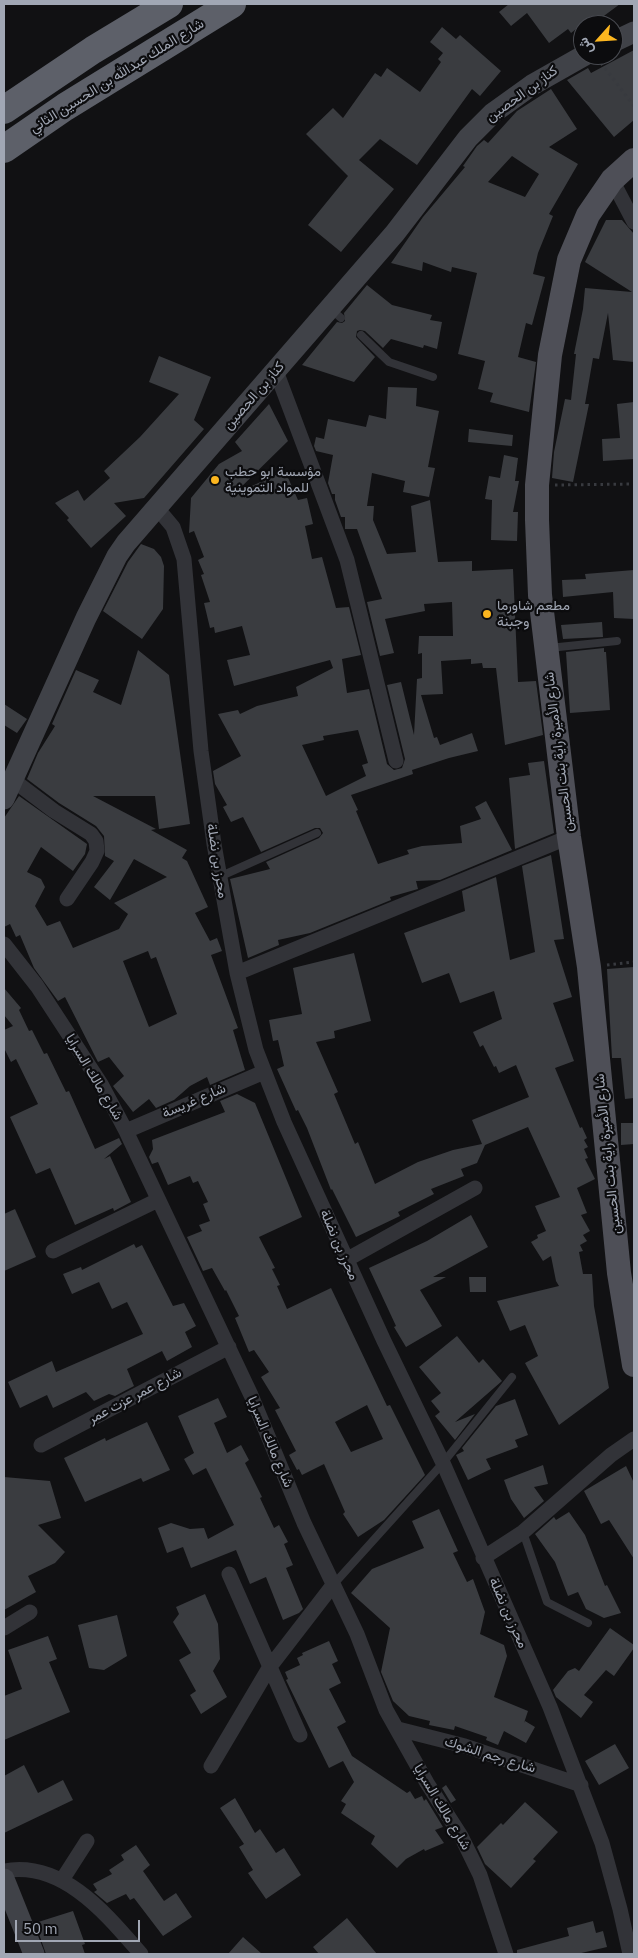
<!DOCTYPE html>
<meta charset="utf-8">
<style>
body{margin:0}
#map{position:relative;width:638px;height:1958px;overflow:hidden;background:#111113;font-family:"IBM Plex Sans",Vazirmatn,sans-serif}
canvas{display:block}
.frame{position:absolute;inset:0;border:5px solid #a1a7b4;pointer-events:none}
.north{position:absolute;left:573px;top:15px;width:50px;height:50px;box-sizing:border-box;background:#0c0c0e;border:1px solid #484a50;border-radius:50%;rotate:244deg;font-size:14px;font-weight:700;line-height:20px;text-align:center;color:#a1a7b4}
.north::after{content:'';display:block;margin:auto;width:18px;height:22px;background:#fcb61f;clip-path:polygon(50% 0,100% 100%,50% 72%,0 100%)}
.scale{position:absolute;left:15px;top:1920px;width:125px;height:22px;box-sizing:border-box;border:2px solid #a1a7b4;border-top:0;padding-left:6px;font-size:15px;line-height:18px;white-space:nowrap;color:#a1a7b4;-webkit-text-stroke:4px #0c0c0e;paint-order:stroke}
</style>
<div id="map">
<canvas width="638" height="1958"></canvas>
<div class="frame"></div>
<div class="north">ش</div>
<div class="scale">50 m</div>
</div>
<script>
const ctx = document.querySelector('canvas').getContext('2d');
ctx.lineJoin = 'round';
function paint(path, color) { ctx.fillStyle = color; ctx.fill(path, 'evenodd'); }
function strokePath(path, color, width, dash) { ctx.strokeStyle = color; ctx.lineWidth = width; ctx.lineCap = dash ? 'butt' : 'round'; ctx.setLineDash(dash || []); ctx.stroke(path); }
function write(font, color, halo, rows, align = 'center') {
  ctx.font = font + ' "IBM Plex Sans",Vazirmatn,sans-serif'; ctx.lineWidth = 4.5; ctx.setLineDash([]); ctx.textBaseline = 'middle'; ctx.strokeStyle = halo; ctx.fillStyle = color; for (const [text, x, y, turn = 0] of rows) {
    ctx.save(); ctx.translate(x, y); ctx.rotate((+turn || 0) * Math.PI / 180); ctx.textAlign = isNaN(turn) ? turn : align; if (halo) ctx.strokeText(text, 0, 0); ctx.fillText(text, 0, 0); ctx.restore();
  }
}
const building = new Path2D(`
 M509,4H620L593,24L589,19L571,33L568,29L549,43L527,13L511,26L499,12Z
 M442,27L456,39L460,35L501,71L480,96L472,89L417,165L380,139L359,160L394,189L341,252L308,225L348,176L306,134L333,108L343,118L375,73L381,77L387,68L420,92L441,62L438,59L443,53L430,42Z
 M634,50V120L614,137L567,80L588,68L591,73Z
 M551,89L577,129L549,147L578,164L549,214L553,216L538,253L533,274L545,277L532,325L526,323L518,357L536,362L529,412L490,402L493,393L478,389L485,361L458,354L477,273L452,267L451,272L423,262L422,271L391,263L423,217L465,167L463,166L477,146L484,140L488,143L517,111ZM512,156L539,174L525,197L488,182Z
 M606,220H622L634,234V362L613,360L608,313L599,359L593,358L585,404H589L573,482L552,478L554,452L565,399L571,400L576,354H574L583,309L585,288L632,292L585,262Z
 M367,285L392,305L432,315L430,320L442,322L437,349L424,345L423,348L391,339L383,348L365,331L360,330L357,331L356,337L375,357L354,382L302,365L337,322L342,323L345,321L344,313Z
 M159,356L211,377L194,420L204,429L144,498L114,503L126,516L91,548L67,520L69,518L55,503L78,490L84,501L110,478L104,471L140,437L179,394L149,382Z
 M388,387L417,388L416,406L439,411L428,467L435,468L429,497L403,492L405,481L372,473L367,506H374L373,520L387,554L416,552L411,506L430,500L438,562L472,561V571L513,569L518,682L536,681L543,735L505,745L496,668H483L482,663L471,664V659L441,661L443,694L421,695L434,738L437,737L440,745L472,733L478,751L449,758L412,770L413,774L351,795L358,810L356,811L378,864L409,854L407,850L422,846L462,843L460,826L481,819L475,807L486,801L512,850L440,880L416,881L418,889L390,897L391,900L310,933L278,940L279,945L248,958L230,879L270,869L266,862L319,838L323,833L320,828H315L261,852L243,817L231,822L223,807L227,805L215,784L213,771L241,756L218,714L238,710L240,714L257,706L298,696L296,687L333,668L330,660L234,686L227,660L250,655L242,626L215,633L214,627L210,628L204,603L210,602L201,575L204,574L198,560L204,557L194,531L189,533L191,498L219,464L242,451L235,442L269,404L288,441L234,494L285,471L298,500L307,498L313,524L305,526L312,559L322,557L336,608L349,607L361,655L342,659L347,693L369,689L387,764L394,770L402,768L405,759L387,685L401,682L414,735L417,679L422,678V653L418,654L419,636H453L452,602L424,604L425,611L385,619L394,653L380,656L367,602L382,599L357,529H345V517H341L335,500V494H332L328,483L333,455L316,451L314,446L316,437L324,439L328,419L366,427L369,415L386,419ZM358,730L368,763L362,765L366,776L326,796L302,745L324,740L323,736Z
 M634,402V459L603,461L602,439L620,438L617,404Z
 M469,429L513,435L512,446L468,442Z
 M504,455L518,458L515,481H519L513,512H518L517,541L491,540L492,500L485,499L489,476L500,478Z
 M141,544L154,549L161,557L164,566L163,609L142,639L103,611L128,562Z
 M634,570V619L614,618L613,592L563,597L562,580L586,579L585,574Z
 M602,622L603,637L563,639L561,625Z
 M604,648V652H606L610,710L570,713L566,652Z
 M138,650L169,675L190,824L159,829L155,796H93L156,829L151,830L187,850L182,858L187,861L208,907L195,913L210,941L217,938L222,951L211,955L238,1028L233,1030L245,1070L210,1085L207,1077L190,1086L174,1100L156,1108L149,1099L133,1112L113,1086L124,1076L109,1057L98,1062L65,997L58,1001L34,968L20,935L16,937L10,924L4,927V818L19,796L87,844L85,854L73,871L41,847L27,872L41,879L45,887L35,906L47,926L60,921L73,948L119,929L128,914L114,903L167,877L134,859L110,900L94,887L114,861L105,856L104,836L96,826L59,803L27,779L38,753L55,726L52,724L76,670L99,680L93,692L121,705ZM148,951L151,959L156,957L177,1014L149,1027L123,961Z
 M4,704L27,719L17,733L4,725Z
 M544,761L554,833L515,849L509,778L530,775L528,763Z
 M551,855L564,939L554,940L572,997L553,1003L574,1061L555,1068L580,1128L582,1127L587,1138L584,1140L588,1147L584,1149L588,1158L585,1159L595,1179L577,1188L587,1213L581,1215L590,1231L583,1235L587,1241L580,1245L583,1251L579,1252L583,1274H592L594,1306L609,1388L559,1425L525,1363L538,1356L525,1325L510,1331L497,1301L559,1286L556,1281L551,1256L543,1261L531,1242L538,1238L537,1235L546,1231L535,1206L560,1197L528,1127L485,1145L477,1163L461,1169L464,1176L431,1189L434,1194L398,1212L400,1216L356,1237L332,1189L331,1190L307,1128L298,1110L296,1111L277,1069L284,1066L278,1040L273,1041L269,1020L302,1014L293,968L354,953L371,1021L334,1031L335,1038L316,1042L338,1092L334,1094L355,1144L358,1142L375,1184L418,1162L453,1150L482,1144L472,1120L529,1097L516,1065L499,1073L496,1066L494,1067L483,1045L480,1047L473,1032L502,1019L494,991L460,1003L449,973L422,983L404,933L465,911L462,891L496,877L510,960L535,952L522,866Z
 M634,967V1098L625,1099L621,1058H612L607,969Z
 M4,988L21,1008L19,1010L29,1031L32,1030L44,1054L47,1053L66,1092L69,1091L95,1149L119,1138L122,1144L104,1159L110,1156L131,1202L114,1211L113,1208L75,1225L50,1168L36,1174L10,1117L38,1104L16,1059L11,1062L4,1048V1030L13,1026L4,1015Z
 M237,1094L255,1103L302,1217L259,1237L275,1268L272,1269L280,1285L277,1286L287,1309L331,1288L387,1406L390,1405L425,1475L384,1520L358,1537L343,1514L345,1512L324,1464L302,1475L299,1469L297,1470L289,1455L296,1451L275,1410L280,1408L261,1377L269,1372L254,1350L249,1352L235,1318L239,1316L226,1290L225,1291L212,1268L203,1271L187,1237L202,1231L199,1225L210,1221L203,1204L208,1202L198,1181L193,1183L190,1176L168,1185L158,1162L152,1164L149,1157L153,1149L152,1140L225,1112L220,1101ZM367,1405L383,1439L351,1452L335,1422Z
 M621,1123H634V1144L621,1145Z
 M15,1209L36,1257L4,1271V1214Z
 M471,1215L488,1247L433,1277H446L420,1290L442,1326L406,1347L394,1327L396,1326L369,1268L427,1241Z
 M134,1244L136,1248L142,1245L173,1306L184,1303L196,1326L185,1332L192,1347L167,1361L162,1351L127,1369L134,1386L115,1396L109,1394L94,1401L86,1392L53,1408L47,1395L20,1408L8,1382L52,1361L56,1372L143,1334L127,1302L112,1309L99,1282L72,1294L63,1274L81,1267L82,1270Z
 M469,1277H486V1292H470Z
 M457,1336L479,1363L483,1359L502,1381L455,1422L475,1414L455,1440L435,1416L440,1412L431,1401L441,1393L419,1367Z
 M218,1398L227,1417L214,1423L227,1453L241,1445L249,1460L245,1463L262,1497L260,1498L274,1528L279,1525L288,1542L284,1544L293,1565L286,1568L303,1609L299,1613L283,1620L266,1577L250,1584L236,1550L191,1568L183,1547L167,1553L158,1528L171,1523L190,1529L204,1528L208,1539L234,1525L206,1468L193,1475L184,1459L194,1453L178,1416Z
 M515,1399L528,1435L515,1440L518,1447L486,1459L491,1469L468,1480L456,1455L464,1451L462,1448L496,1406Z
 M147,1422L170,1470L143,1482L141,1478L85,1502L64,1458L105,1438L106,1441Z
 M543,1465L548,1484L534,1487L544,1501L524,1518L511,1499L504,1480Z
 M626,1466L634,1483V1559L609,1520L601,1524L584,1491Z
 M4,1477L50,1481L61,1518L38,1525L65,1552L55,1563L28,1576L36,1592L4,1610Z
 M439,1509L458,1551L453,1553L467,1582L473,1579L485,1612L480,1634L504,1645L507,1656L494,1697L528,1711L524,1723L525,1721L535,1727L526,1743L504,1731L498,1745L486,1740L487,1737L455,1726L454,1730L429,1725L430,1721L409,1716L393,1701L381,1672L390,1628L351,1593L372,1569L424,1548L412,1521Z
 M569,1512L585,1535L605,1586L607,1585L621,1613L604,1618L586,1609L578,1592L568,1596L555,1562L535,1534L554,1517L556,1520Z
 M205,1594L218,1624L220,1659L213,1671L227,1697L201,1714L190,1695L196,1691L179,1660L191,1653L173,1622L179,1614L176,1607Z
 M117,1615L127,1656L104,1670L89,1668L78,1625Z
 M610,1628L634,1645V1648L614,1676L606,1670L584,1695L593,1702L581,1718L556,1697L553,1690L568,1671L575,1668L579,1671Z
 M48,1636L57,1659L49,1662L70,1712L4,1740V1696L22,1689L8,1650Z
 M329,1641L338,1661L332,1664L341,1683L329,1689L346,1722L337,1727L352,1756L407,1793L410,1791L415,1799L422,1796L424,1801L426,1799L443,1827L435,1830L444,1843L425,1851L424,1849L406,1859L397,1868L371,1844L375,1836L341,1813L346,1804L341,1801L354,1782L343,1761L329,1768L286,1680L288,1679L285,1672L300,1665L297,1658L303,1655L302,1653Z
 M615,1744L629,1768L599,1785L585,1761Z
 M24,1765L38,1793L63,1780L73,1800L4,1833V1776Z
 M446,1785L456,1800L451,1803L442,1788Z
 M235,1798L255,1833L260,1829L276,1853L284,1848L301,1875L266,1899L248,1873L253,1870L239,1847L244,1844L220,1808Z
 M525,1802L558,1832L533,1859L536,1861L511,1888L485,1864L477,1847L501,1823L503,1825Z
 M136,1845L150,1865L143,1871L164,1901L176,1893L192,1917L163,1936L134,1898L130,1900L126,1894L107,1903L94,1892L97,1890L93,1884L112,1874L109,1870L124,1860L121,1855Z
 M73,1911L85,1944L82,1945L85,1954H46L35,1923Z
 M347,1918L377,1954H319L313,1947Z
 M593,1921L596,1933L603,1931L607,1947L577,1954H517V1950L569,1936L567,1928Z
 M243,1937L262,1954H228Z`);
const path = new Path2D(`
 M601,63L634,106
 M555,485L634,484
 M607,965L634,962`);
const lane = new Path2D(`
 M331,309L341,318
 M361,335L389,362L433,377
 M549,648L617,641
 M219,877L317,833
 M523,1532L547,1602L588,1623
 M333,1585L443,1463L512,1377`);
const street = new Path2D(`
 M612,180L634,222
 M276,371L347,560L396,761
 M157,508L173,527L184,559L201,751L214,844L237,973L256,1050L284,1122L384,1341L443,1463L550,1707L602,1843L620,1909L630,1954
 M13,780L54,811L91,834L96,841L97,851L92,862L67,899
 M4,944L37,986L101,1084L126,1131L251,1395L304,1523L357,1634L386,1710L427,1783L461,1836L480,1875L506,1954
 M237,973L569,837
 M126,1131L264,1072
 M53,1251L158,1200
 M346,1260L475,1188
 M41,1445L229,1347
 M483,1558L523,1532L611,1455L634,1439
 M229,1574L300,1735
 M4,1628L30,1612
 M398,1729L465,1746L581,1785
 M211,1766L269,1668L333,1585
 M4,1871C63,1860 107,1915 141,1954
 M62,1880L87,1841`);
const secondary = new Path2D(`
 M613,42L634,32
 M4,799L86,618L117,556L126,543L395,233L468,138L493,113L532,85L585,55
 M4,1879L34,1954`);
const primary = new Path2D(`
 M634,160L612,180L588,215L569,260L550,355L537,485V520L540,595L569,837L589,967L619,1273L634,1365`);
const highway = new Path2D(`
 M4,110L93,50L169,4
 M4,149L65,107L232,4`);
const markers = [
 [215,480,5,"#fcb61f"],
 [487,614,5,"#fcb61f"]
];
const streetNames = [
 ["شارع الملك عبدالله بن الحسين الثاني",117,76,-32],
 ["كناز بن الحصين",522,94,-36],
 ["كناز بن الحصين",254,396,-49],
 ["شارع الأميرة راية بنت الحسين",559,752,-97],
 ["محرز بن نضلة",217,861,81],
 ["شارع مالك السرايا",94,1077,59],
 ["شارع غريسة",194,1101,-23],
 ["شارع الأميرة راية بنت الحسين",608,1154,-96],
 ["محرز بن نضلة",339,1245,66],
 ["شارع عمر عزت عمر",135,1396,-28],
 ["شارع مالك السرايا",270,1442,67],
 ["محرز بن نضلة",508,1613,66],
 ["شارع رجم الشوك",490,1755,17],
 ["شارع مالك السرايا",442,1807,59]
];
const poiNames = [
 ["مؤسسة ابو حطب",225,472],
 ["للمواد التموينية",225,488],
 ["مطعم شاورما",497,606],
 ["وجبنة",497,622]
];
paint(building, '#3a3c40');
strokePath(path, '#383a3f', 3, [2.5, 4]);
strokePath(lane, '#323338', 8);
strokePath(street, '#323338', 15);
strokePath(secondary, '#404248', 21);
strokePath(primary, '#4e4f57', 24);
strokePath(highway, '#5d6069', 28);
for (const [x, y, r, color] of markers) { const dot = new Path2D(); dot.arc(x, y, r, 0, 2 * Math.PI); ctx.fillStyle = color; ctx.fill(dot); strokePath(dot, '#0c0c0e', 2); }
write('14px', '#a1a7b4', '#0c0c0e', streetNames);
write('14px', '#a1a7b4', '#0c0c0e', poiNames, 'left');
</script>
